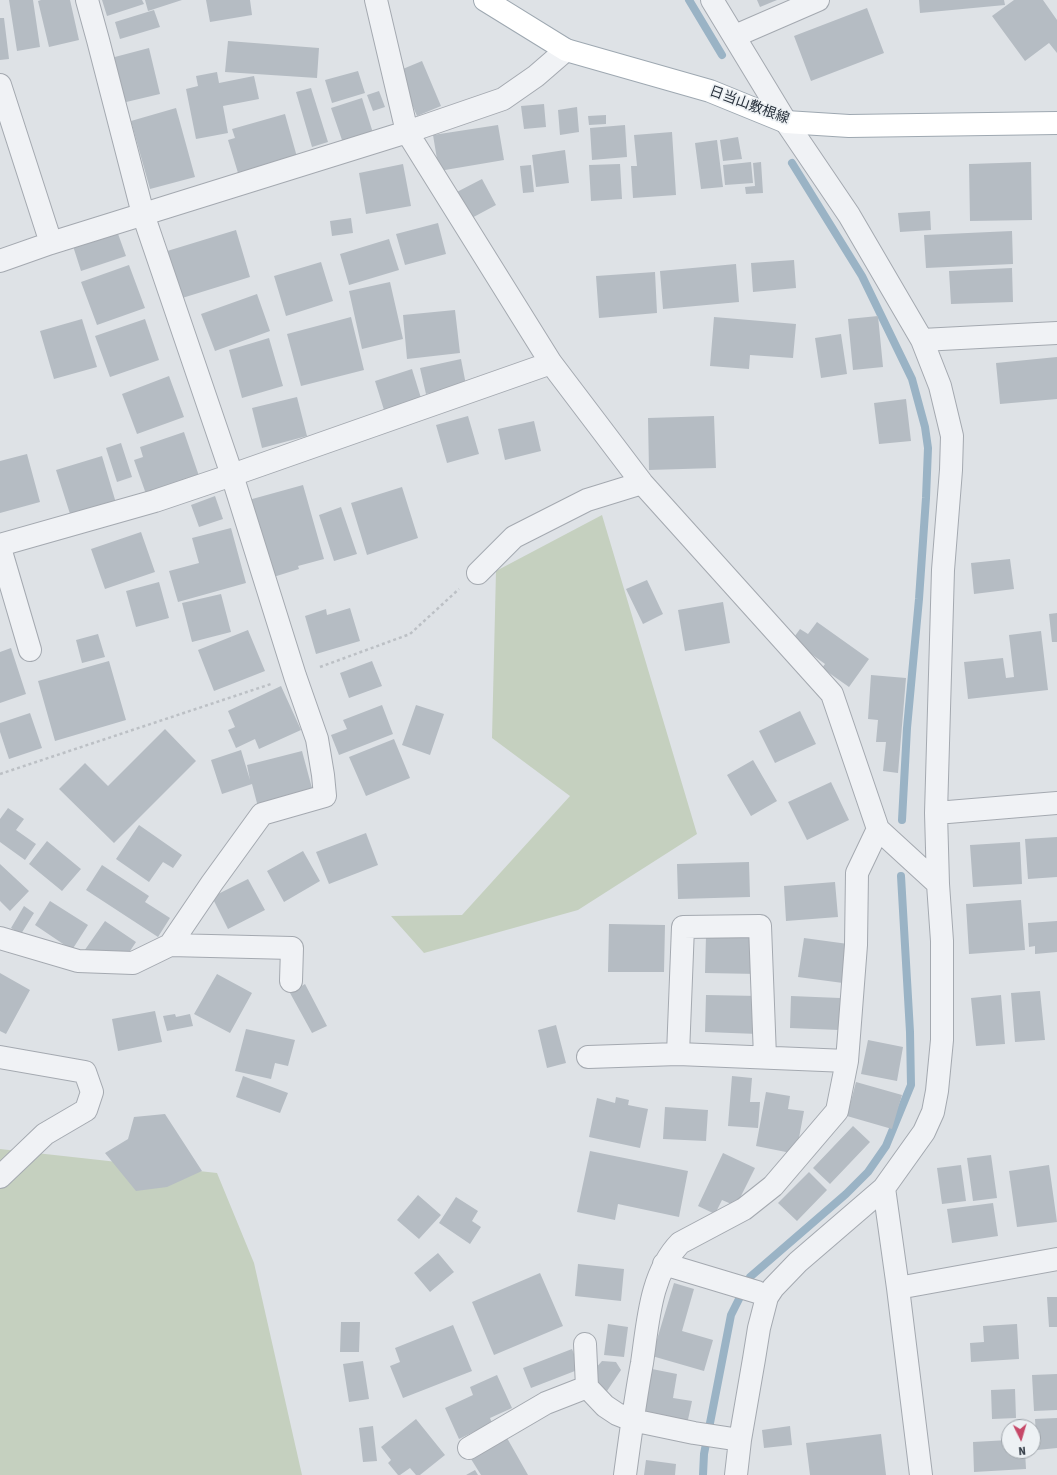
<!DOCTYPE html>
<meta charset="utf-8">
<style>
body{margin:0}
#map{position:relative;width:1057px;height:1475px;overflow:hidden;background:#dee2e6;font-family:"Source Sans 3",sans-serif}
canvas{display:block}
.north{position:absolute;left:1001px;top:1419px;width:40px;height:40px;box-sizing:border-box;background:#edf1f4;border:1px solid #9ea4aa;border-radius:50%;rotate:175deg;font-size:11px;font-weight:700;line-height:16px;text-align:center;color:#28313c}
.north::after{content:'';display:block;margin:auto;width:14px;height:18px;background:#c64868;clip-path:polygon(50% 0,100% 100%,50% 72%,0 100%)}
</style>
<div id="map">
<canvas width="1057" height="1475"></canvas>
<div class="north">N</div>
</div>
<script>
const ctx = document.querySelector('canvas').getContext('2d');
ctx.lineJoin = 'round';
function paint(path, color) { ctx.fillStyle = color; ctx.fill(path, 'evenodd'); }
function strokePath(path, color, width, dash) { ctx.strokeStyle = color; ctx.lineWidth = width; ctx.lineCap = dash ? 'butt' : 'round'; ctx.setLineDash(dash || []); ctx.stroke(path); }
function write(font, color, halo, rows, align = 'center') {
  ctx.font = font + ' "Source Sans 3","Noto Sans JP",sans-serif'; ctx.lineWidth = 3.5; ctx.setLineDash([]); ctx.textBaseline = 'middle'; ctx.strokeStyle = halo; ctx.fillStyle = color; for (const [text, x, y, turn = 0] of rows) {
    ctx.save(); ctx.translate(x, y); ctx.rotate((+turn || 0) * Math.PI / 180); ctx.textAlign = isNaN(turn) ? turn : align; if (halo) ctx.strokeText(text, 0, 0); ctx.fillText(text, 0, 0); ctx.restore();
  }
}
const green = new Path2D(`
 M602,515L697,834L578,910L424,953L391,916L462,915L570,796L492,738L496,571Z
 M0,1149L217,1173L254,1263L302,1475H0Z`);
const stream = new Path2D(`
 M689,0L722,55
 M792,163L862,276L912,379L925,427L928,448L926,498L919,599L907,728L902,820
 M703,1475L704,1454L731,1315L750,1277L846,1194L868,1172L886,1146L911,1085L910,1032L901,876`);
const building = new Path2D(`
 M9,0H33L40,47L17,51Z
 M41,0H70L79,40L49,47L38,1Z
 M102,0H142L144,4L107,16Z
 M145,0H182L148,11Z
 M206,0H250L252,15L210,22Z
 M757,0H777L760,7Z
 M919,0H1004L1005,5L920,13Z
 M1014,0H1043L1057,20V53L1049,43L1025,61L992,16Z
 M867,8L884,53L811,81L794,36Z
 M154,10L160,27L120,39L115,22Z
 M0,18H4L9,59L0,60Z
 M228,41L319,48L317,78L225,72Z
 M149,48L160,94L122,103L111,58Z
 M422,61L441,106L417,116L398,71Z
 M358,71L365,93L332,103L325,80Z
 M217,72L219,83L254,76L259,99L223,106L228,133L196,139L186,89L198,86L196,76Z
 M311,88L328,142L312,147L296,92Z
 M379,91L385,107L373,111L367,95Z
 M362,98L373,133L343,143L331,108Z
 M544,104L546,127L524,129L521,106Z
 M577,107L579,132L560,135L558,110Z
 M176,108L195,177L150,189L131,121Z
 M285,114L297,157L238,173L228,140L235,138L232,129Z
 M606,115V124L589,125L588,116Z
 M498,125L504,160L439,171L433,135Z
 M625,125L627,157L592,160L590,128Z
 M672,132L676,195L633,198L631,166H637L634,135Z
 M738,137L742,159L723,161L720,140Z
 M717,140L723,187L701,189L695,143Z
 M565,150L569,183L536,187L532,155Z
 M751,162L753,183L725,185L723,165Z
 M761,162L763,193L746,194L745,187L755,186L753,163Z
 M1031,162L1032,220L970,221L969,164Z
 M403,164L411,206L366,214L359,173Z
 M620,164L622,199L591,201L589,165Z
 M531,165L534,192L523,193L520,166Z
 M482,179L496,205L468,220L453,194Z
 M930,211L931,230L900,232L898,213Z
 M351,218L353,233L332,236L330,221Z
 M438,223L446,254L405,265L396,234Z
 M236,230L250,277L179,299L164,252Z
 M117,231L126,256L81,271L73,246Z
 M1012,231L1013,264L926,268L924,235Z
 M389,239L399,270L349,285L340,254Z
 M794,260L796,288L753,292L751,263Z
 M321,262L333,301L286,316L274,276Z
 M736,264L739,302L663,309L660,271Z
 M129,265L145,308L97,325L81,282Z
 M1012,268L1013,302L951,304L949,271Z
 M655,272L657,313L599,318L596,276Z
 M390,282L403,339L362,349L349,291Z
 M257,294L270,331L215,351L201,314Z
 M455,310L460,353L407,359L403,315Z
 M878,316L883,367L853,370L848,319Z
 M351,317L364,370L301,386L287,334Z
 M714,317L796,324L793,358L750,355L749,369L710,366Z
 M82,319L97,367L54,379L40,331Z
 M145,319L159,360L110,377L95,336Z
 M841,334L847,374L821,378L815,338Z
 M269,338L283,386L242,398L229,350Z
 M1057,357V399L1000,404L996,363Z
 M461,359L466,385L426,394L420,368Z
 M412,369L421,398L384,410L375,381Z
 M169,376L184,417L137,434L122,394Z
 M297,397L307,436L262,448L252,408Z
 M906,399L911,441L879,444L874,403Z
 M468,416L479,454L447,463L436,425Z
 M714,416L716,468L649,470L648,418Z
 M534,421L541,451L505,460L498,429Z
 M184,432L199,476L146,494L134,460L143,457L140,447Z
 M121,443L132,477L117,482L106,448Z
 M27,454L40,502L0,513V461Z
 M102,456L116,503L71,517L56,470Z
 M303,485L324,559L298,566L299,569L267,579L245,501Z
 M402,487L418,538L367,555L351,503Z
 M215,496L223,519L199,527L191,505Z
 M341,507L357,554L334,561L319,515Z
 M231,528L246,583L178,602L169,571L199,563L192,538Z
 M141,532L155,572L105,589L91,549Z
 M1010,559L1014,589L974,594L971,563Z
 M647,580L663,614L643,624L626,589Z
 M159,582L169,618L136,627L126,591Z
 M221,594L231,632L192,642L182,603Z
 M723,602L730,643L685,651L678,610Z
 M350,608L360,641L316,654L305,616L326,609L327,615Z
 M1057,613V642H1052L1049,614Z
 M817,622L869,659L849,687L822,668L825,664L792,640L800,629L808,634Z
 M248,630L265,671L214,691L198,650Z
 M1041,631L1048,690L968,699L964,662L1003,658L1006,678L1014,677L1009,635Z
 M98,634L105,657L82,663L76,640Z
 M11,648L26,694L0,703V652Z
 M109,661L126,720L55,741L38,681Z
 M372,661L382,686L349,698L340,673Z
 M871,675L906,678L898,773L883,771L886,742H876L878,720L868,719Z
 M281,686L301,730L259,749L255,739L236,748L228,730L235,727L228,711Z
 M382,705L393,734L339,755L331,735L347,729L343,720Z
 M416,705L444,714L430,755L402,745Z
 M800,711L816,744L775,763L759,731Z
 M30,713L42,748L9,759L0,732V723Z
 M165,729L196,761L114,843L59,789L85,763L108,786Z
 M394,739L410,778L366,796L349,757Z
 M241,750L250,780L247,765L302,751L313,792L258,807L252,784L222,794L211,760Z
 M753,760L777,801L751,816L727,775Z
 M831,782L849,820L807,840L788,802Z
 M8,808L24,819L16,830L36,844L25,860L0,842V819Z
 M139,825L182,855L173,868L163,862L149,882L116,859Z
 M366,833L378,865L329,884L316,852Z
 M1057,837V877L1028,879L1025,839Z
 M47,841L81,869L62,891L29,864Z
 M1020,842L1022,884L973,887L970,845Z
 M303,851L320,881L284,902L267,871Z
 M749,862L750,897L678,899L677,864Z
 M0,864L29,891L10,911L0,901Z
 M102,865L149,896L145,902L170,918L158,937L86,890Z
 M248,879L265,910L228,929L212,897Z
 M835,882L838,917L786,921L784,886Z
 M1021,900L1025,950L969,954L966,904Z
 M50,901L88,925L72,950L35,925Z
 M24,906L34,913L21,934L11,928Z
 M105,921L136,942L130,951L116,959L82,954Z
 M1057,921V952L1035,954V946L1029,947L1028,923Z
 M609,924L665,925L664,972H608Z
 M706,936L759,937L758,974L705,973Z
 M804,938L848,944L843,983L798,977Z
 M0,973L30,990L6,1034L0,1031Z
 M217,974L252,993L230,1033L194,1014Z
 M305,984L327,1026L312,1033L290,993Z
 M1040,991L1045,1040L1015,1042L1011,993Z
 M706,995L759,996L758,1034L705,1032Z
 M1001,995L1005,1044L976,1046L971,998Z
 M791,996L840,998L839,1030L790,1028Z
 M155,1011L162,1042L118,1051L112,1019Z
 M175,1014L176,1017L190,1014L193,1026L167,1031L163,1016Z
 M556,1025L566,1063L547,1068L538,1030Z
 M246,1029L295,1040L288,1066L275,1063L271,1079L235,1071Z
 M868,1040L903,1047L897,1081L861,1074Z
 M243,1076L288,1093L280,1113L236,1097Z
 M732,1076L752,1078L750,1102H760L758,1128L728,1126Z
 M856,1082L902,1095L892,1129L847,1116Z
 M766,1092L790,1096L788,1109L804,1111L796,1154L756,1146Z
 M616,1097L629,1100L628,1105L648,1109L640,1148L589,1137L597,1098L615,1103Z
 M665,1107L708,1110L706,1141L663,1139Z
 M165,1114L202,1171L167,1187L136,1191L105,1153L128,1139L134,1117Z
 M853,1126L870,1142L830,1184L813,1168Z
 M590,1151L688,1171L679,1217L618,1204L615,1220L577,1212Z
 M723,1153L755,1168L736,1206L722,1200L715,1214L698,1206Z
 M991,1155L997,1198L973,1201L967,1158Z
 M961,1165L966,1201L942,1204L937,1168Z
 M1049,1165L1057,1222L1017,1227L1009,1171Z
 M809,1172L827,1190L797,1221L778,1203Z
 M418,1195L441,1215L419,1239L397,1220Z
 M456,1197L478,1211L472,1221L481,1227L470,1244L439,1223Z
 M993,1203L998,1236L952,1243L947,1209Z
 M438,1253L454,1272L430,1292L414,1273Z
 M578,1264L624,1269L621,1301L575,1296Z
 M540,1273L563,1326L494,1355L472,1302Z
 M674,1283L694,1289L682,1331L713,1340L704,1371L652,1356Z
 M1047,1297H1057V1327H1049Z
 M341,1322H360L359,1352H340Z
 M608,1324L628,1327L624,1357L604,1355Z
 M1017,1324L1019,1359L971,1362L970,1343L984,1342L983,1326Z
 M453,1325L472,1371L403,1398L390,1366L400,1362L395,1348Z
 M572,1349L580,1369L531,1388L523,1368Z
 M363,1361L369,1399L349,1402L343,1364Z
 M602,1361L616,1362L621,1370L605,1394L595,1386L594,1370Z
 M652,1369L677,1374L673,1398L692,1401L686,1429L642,1420Z
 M1057,1374V1410L1034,1411L1032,1375Z
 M497,1375L512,1408L490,1418L492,1423L459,1439L445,1408L473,1395L470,1387Z
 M1015,1389L1016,1418L992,1419L991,1390Z
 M1057,1418V1448L1037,1450L1035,1419Z
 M416,1419L445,1455L420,1475H416L410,1468L400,1475H398L388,1463L391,1460L381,1447Z
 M373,1426L377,1461L363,1462L359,1428Z
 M790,1426L792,1445L764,1448L762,1430Z
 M881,1434L886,1475H810L806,1443Z
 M507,1438L528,1475H481L471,1459Z
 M1009,1440V1451H1025L1026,1469L974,1472L973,1442Z
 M646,1460L676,1464L675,1475H644Z
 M475,1470L478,1475H466Z`);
const path = new Path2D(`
 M320,667L410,634L459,589
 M0,774L271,684`);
const minor = new Path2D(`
 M376,0L407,132L551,363L642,483L832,694L878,829L938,884
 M712,0L786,122L849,215L922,340L940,386L952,436L951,470L943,570L936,813L938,884L942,941V1040L937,1091L933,1112L924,1132L884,1188L798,1262L773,1288L767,1297L759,1328L754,1359L740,1440L736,1475
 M735,36L818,0
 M0,85L51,243
 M0,261L51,243L407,132L503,99L536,76L566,50
 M922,340L1057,333
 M0,545L155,501L232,475L551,363
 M0,548L30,650
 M478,573L514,537L587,500L642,483
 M936,813L1057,803
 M0,938L78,961L133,963L170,945L212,883L262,814L325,796L323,775L317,739L295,676L232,475L143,214L98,40L87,0
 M170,945L292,948L291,981
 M0,1057L85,1072L92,1092L86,1110L45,1134L0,1177
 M588,1057L678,1054
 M765,1057L760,926L683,927L678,1054L847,1061
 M884,1188L898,1288L921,1475
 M664,1264L757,1292L767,1297
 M898,1288L1057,1259
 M585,1344L587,1387L605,1406L617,1414L632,1420L694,1433L740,1440
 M469,1448L546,1403L587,1387
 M625,1475C630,1438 635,1400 642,1363C648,1323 650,1274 680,1243L744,1209L773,1186L837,1111L847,1061L856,945L857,873L878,829`);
const major = new Path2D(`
 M485,0L566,50L710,91L786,122L849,126L1057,123`);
const streetNames = [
 ["日当山敷根線",749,106,20]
];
paint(green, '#c5d0bf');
strokePath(stream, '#9ab3c5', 8);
paint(building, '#b5bcc3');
strokePath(minor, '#a4a9b0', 24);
strokePath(major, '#9ea8b1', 24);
strokePath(path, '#bcc0c5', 2.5, [3, 3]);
strokePath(minor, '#f0f2f5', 22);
strokePath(major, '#fff', 22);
write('14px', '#28313c', '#edf1f4', streetNames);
</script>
